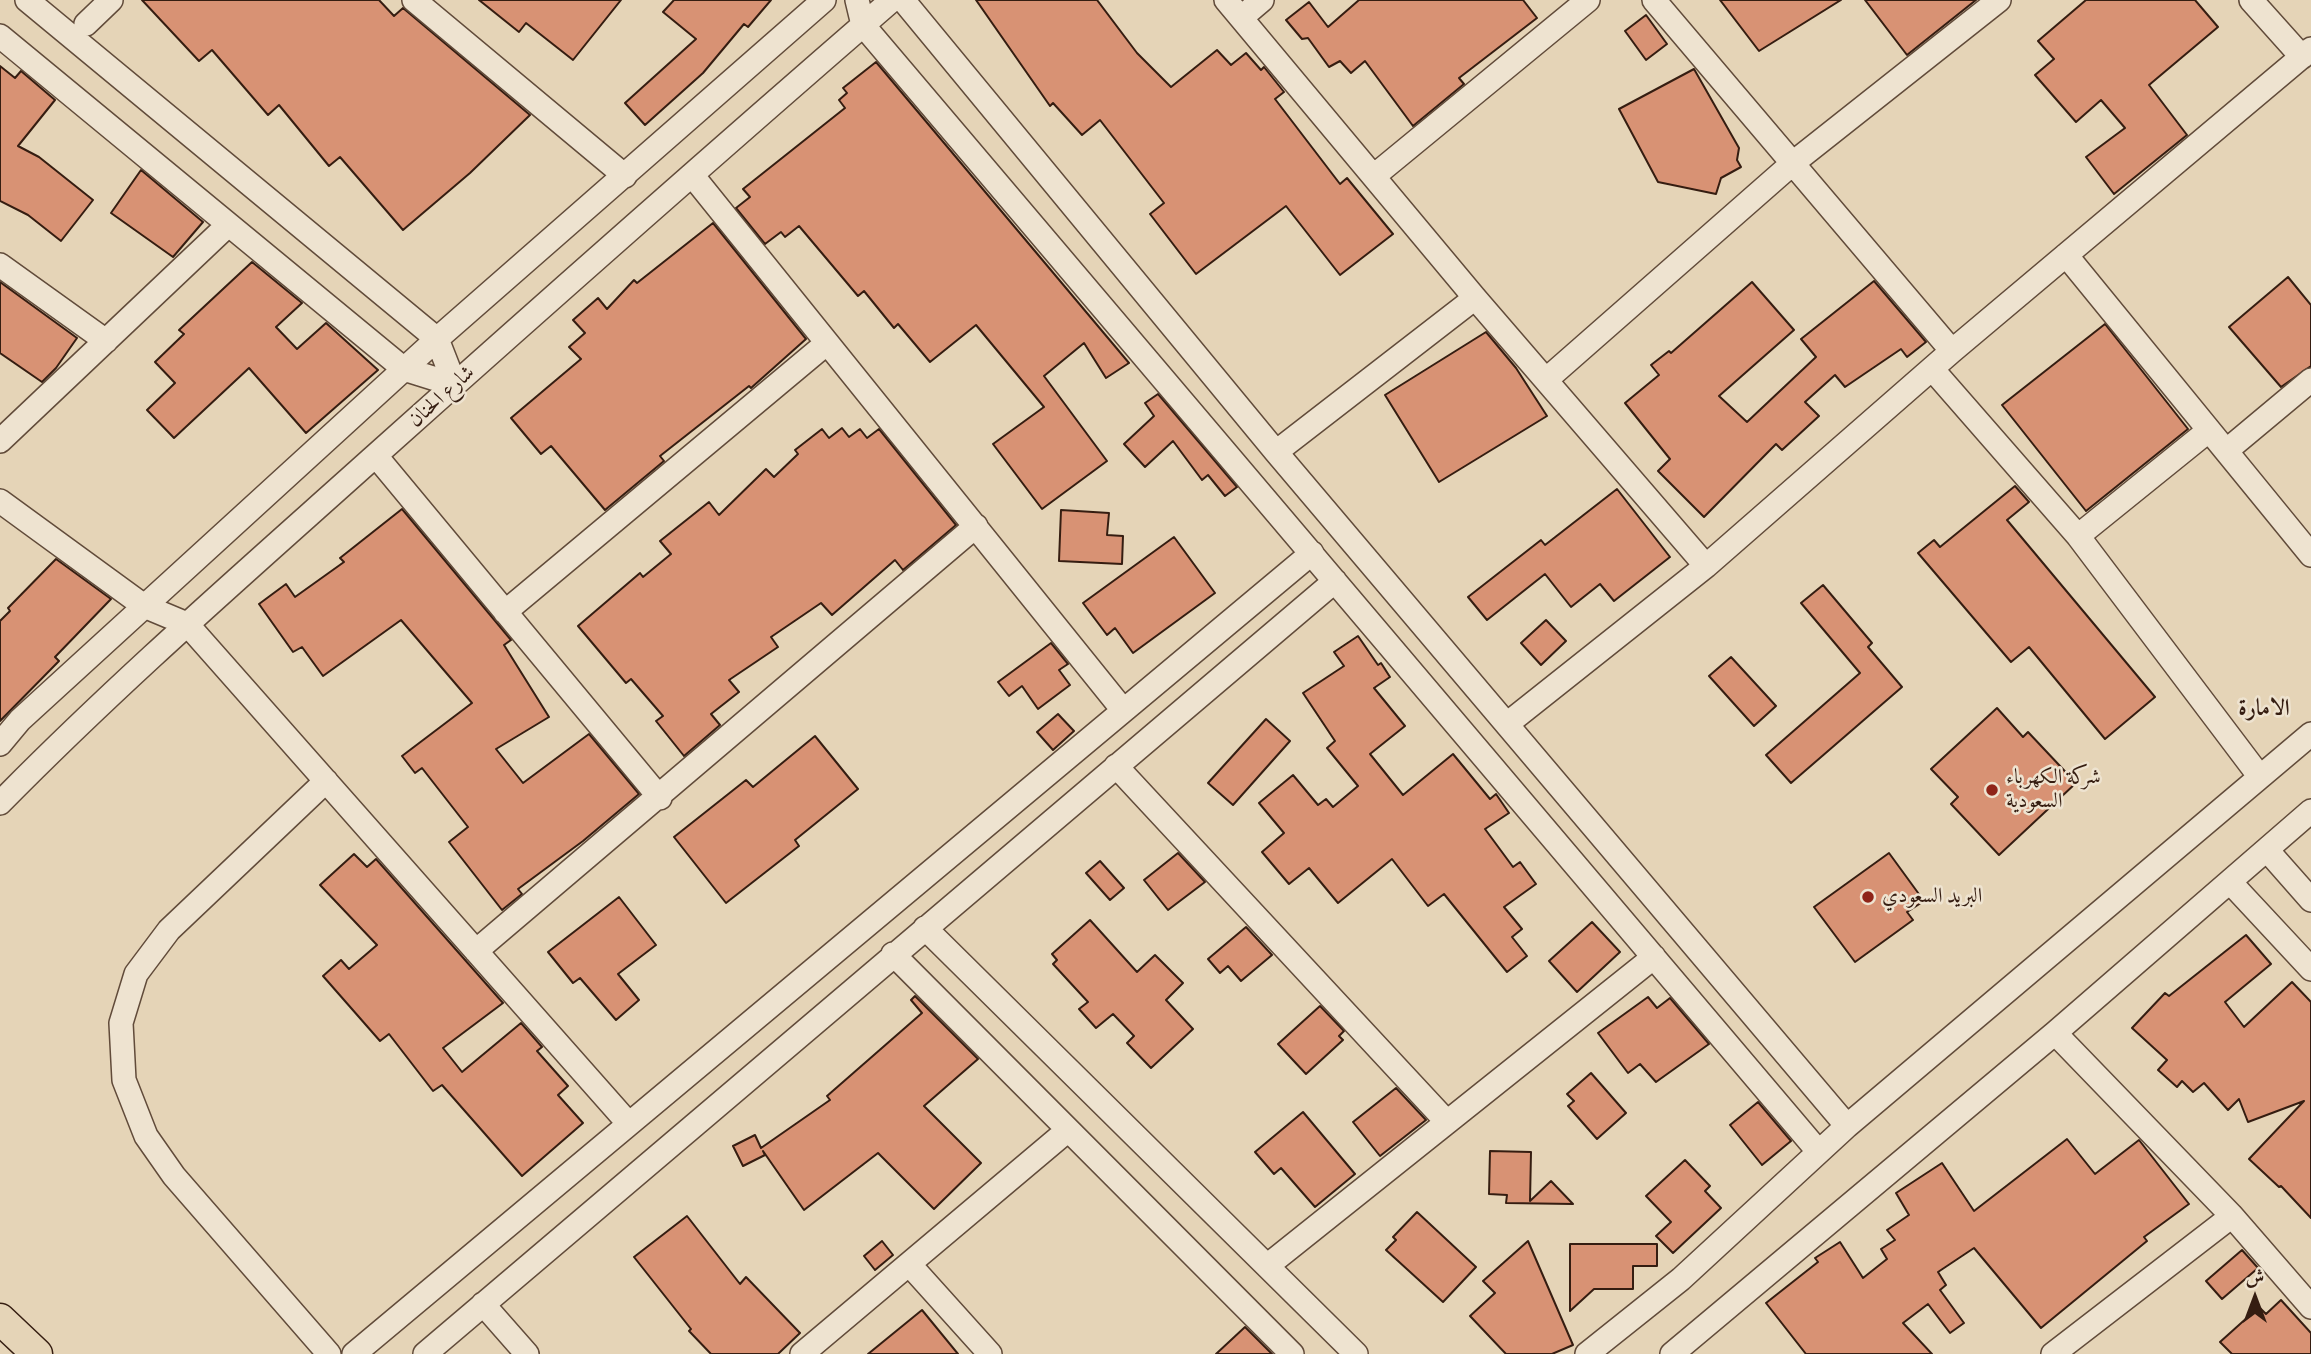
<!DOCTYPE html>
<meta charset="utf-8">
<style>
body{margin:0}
#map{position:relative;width:2311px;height:1354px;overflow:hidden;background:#e5d4b7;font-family:"IM FELL French Canon",Amiri,serif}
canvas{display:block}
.north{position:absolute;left:2220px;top:1263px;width:70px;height:70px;-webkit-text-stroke:5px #eee3d0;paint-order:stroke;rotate:0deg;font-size:19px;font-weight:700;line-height:28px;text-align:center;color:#351d11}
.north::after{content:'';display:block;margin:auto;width:24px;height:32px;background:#351d11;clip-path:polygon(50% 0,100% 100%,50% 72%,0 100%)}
</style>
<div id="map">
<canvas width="2311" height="1354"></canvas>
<div class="north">ش</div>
</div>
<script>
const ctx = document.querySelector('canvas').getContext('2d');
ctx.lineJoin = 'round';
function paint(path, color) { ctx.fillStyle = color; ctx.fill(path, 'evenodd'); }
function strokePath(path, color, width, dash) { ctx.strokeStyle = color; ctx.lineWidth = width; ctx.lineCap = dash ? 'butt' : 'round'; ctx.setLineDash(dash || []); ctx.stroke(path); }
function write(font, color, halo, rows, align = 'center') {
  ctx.font = font + ' "IM FELL French Canon",Amiri,serif'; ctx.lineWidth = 5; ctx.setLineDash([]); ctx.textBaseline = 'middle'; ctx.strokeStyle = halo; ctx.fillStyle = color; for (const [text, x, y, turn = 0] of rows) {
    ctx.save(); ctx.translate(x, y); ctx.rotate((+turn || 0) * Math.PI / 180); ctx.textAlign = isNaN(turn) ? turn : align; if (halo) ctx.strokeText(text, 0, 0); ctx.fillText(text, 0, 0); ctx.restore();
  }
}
const building = new Path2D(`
 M142,0H379L394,16L403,8L530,115L470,173L403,230L340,157L329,166L279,105L268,115L212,50L199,61Z
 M479,0H621L573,60L526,23L519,32Z
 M674,0H771L748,27L744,24L703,73L645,125L625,103L696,39L663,12Z
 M976,0H1097L1137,53L1171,87L1217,50L1231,65L1246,53L1261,70L1264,67L1284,92L1275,99L1340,184L1347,178L1393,234L1340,275L1286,206L1196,274L1150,214L1164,203L1100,120L1082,135L1053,103L1050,106Z
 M1359,0H1523L1537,18L1459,78L1464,84L1413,126L1365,61L1351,73L1340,61L1329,67L1308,38L1302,39L1286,20L1309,2L1328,27Z
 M1720,0H1841L1759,51Z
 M1865,0H1976L1907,55Z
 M2086,0H2195L2218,27L2149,85L2187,135L2114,194L2086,157L2125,128L2101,100L2076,122L2035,75L2054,59L2038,41Z
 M1646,15L1667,44L1646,60L1625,31Z
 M876,62L1129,363L1106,378L1084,343L1044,376L1107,461L1042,509L993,444L1044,407L976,325L930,362L898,324L894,328L864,291L858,296L799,226L785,237L781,232L765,244L736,208L750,197L743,189L845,108L839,100L847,93L843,88Z
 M0,66L15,78L21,71L55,100L18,146L39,157L93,200L61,241L28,215L0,201Z
 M1694,69L1739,148L1737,160L1741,167L1721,178L1716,194L1658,182L1619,109Z
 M141,170L203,222L173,257L111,213Z
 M713,223L806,339L751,388L749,386L660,456L664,461L605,510L551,446L541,454L511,418L581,359L569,347L585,333L573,320L598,298L607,309L634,280L637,283Z
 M252,262L302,303L276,327L297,349L326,323L378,370L306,433L249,368L174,438L147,410L175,383L155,362L184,334L179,330Z
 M2288,277L2311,305V366L2281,387L2229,327Z
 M1874,281L1926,342L1907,357L1901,349L1845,387L1835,375L1805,402L1819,416L1782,450L1776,444L1704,517L1658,471L1670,459L1625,403L1659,375L1651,365L1669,351L1671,353L1752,282L1794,330L1719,396L1747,422L1816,357L1801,339Z
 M0,282L77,338L56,368L42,382L0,353Z
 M2105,324L2188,429L2086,511L2002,405Z
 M1486,332L1516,368L1547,416L1439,482L1385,395Z
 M1158,394L1237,487L1225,496L1208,475L1202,480L1173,441L1145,467L1124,444L1154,416L1145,403Z
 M842,428L849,437L860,429L867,438L879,429L956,525L903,570L895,560L832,615L821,603L771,637L778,647L729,680L739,692L711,714L720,725L684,756L656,721L663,716L631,679L626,683L578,626L640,573L643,577L671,554L660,541L709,502L719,515L766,469L774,477L798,454L795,450L822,429L829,438Z
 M2015,486L2029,502L2007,520L2155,697L2105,739L2029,647L2011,662L1918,553L1934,540L1940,547Z
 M1617,489L1670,557L1614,601L1600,584L1571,607L1545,574L1487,620L1468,597L1541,540L1545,545Z
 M402,509L511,640L504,645L549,717L496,749L523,783L589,734L639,794L583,841L518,889L522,894L502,910L449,842L468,827L422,768L415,773L402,756L472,703L401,620L323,676L302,647L293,652L259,604L286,584L295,597L344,562L340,558Z
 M1061,510L1109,513L1107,535L1123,536L1122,564L1059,561Z
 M1174,537L1215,593L1133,653L1115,628L1107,635L1083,603Z
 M56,559L111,599L55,657L59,661L0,721V621L10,611L8,608Z
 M1823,585L1872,643L1868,647L1902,687L1791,783L1766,755L1860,673L1801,603Z
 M1546,620L1566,641L1541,665L1521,643Z
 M1358,636L1378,665L1381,663L1390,677L1374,688L1405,726L1370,754L1403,795L1453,754L1490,799L1496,794L1509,813L1485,829L1513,867L1520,862L1536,884L1504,907L1522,929L1512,937L1527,956L1507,972L1444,894L1428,906L1392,859L1338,903L1309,868L1289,884L1262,852L1284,833L1259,803L1293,775L1318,805L1326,799L1333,807L1358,786L1327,748L1335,741L1303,693L1344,666L1334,652Z
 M1051,643L1068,664L1059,670L1070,685L1038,709L1022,686L1009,696L998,682Z
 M1731,657L1776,706L1754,726L1709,676Z
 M1997,708L2023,737L2028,732L2076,783L1999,855L1951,804L1958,797L1931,769Z
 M1058,714L1074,731L1053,750L1037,732Z
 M1266,719L1290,741L1233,805L1208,783Z
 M815,736L858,789L795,840L799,846L726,903L674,837L746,780L753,787Z
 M1178,853L1205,882L1168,910L1144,880Z
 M1889,853L1924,901L1907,912L1913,920L1855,962L1814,907Z
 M354,854L367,867L376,859L503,1003L443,1048L462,1072L521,1023L542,1047L537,1051L568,1086L558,1095L583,1123L522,1176L442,1085L433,1091L389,1034L380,1041L323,976L341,960L349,969L377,945L320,885Z
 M1100,861L1124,888L1110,900L1086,873Z
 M619,897L656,945L618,974L639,1000L616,1020L580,978L573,983L548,952Z
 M1090,920L1137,972L1155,955L1183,983L1166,1000L1193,1029L1151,1068L1127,1043L1134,1036L1113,1014L1096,1028L1079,1009L1088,1002L1053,964L1057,960L1052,954Z
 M1592,922L1620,952L1577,992L1549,961Z
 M1246,927L1272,955L1241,981L1228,966L1220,973L1208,959Z
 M2246,935L2271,964L2225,1002L2244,1027L2292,982L2311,1002V1218L2281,1186L2279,1187L2249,1159L2304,1101L2248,1122L2239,1099L2228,1110L2204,1083L2193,1092L2182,1081L2177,1087L2158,1070L2167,1060L2132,1028L2165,993L2169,996Z
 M915,996L978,1059L924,1106L981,1163L934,1209L878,1153L804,1210L763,1151L765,1155L743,1166L733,1146L755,1135L761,1148L830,1100L827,1096L922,1013L911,1000Z
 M1648,997L1657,1008L1670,998L1709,1044L1656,1082L1640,1064L1628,1073L1598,1033Z
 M1320,1006L1344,1031L1339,1036L1343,1040L1306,1074L1278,1044Z
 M1591,1073L1626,1113L1597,1139L1568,1106L1574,1101L1567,1094Z
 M1396,1088L1426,1120L1380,1156L1353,1122Z
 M1758,1102L1791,1141L1762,1165L1730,1125Z
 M1303,1112L1355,1174L1315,1207L1281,1168L1274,1174L1255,1152Z
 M2067,1139L2095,1174L2139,1140L2189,1204L2144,1237L2147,1241L2041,1328L1974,1248L1938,1272L1946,1285L1940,1290L1964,1323L1950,1333L1928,1304L1903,1323L1932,1354H1806L1766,1303L1818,1262L1815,1258L1840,1242L1863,1278L1887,1259L1881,1249L1895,1240L1887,1230L1909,1215L1896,1193L1942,1163L1974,1211Z
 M1490,1151L1531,1152L1530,1201L1551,1181L1573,1204L1506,1203L1507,1195L1489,1194Z
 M1685,1160L1710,1186L1705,1191L1721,1208L1673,1253L1656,1236L1671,1222L1646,1196Z
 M1417,1212L1476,1267L1443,1302L1386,1250L1396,1240L1393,1237Z
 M687,1216L740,1284L746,1277L800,1333L778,1354H711L689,1331L691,1329L634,1257Z
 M882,1241L893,1255L875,1270L864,1256Z
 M1528,1241L1573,1345L1552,1354H1506L1470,1316L1495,1293L1483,1281Z
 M1570,1244H1657V1266H1633V1289H1594L1570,1311Z
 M2242,1250L2258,1268L2222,1299L2206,1281Z
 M2281,1300L2311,1333V1354H2232L2220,1342L2259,1307L2266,1314Z
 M922,1310L958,1354H868Z
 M1245,1327L1272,1354H1216Z`);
const minor = new Path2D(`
 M27,0L437,339L455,385
 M414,0L625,176
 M857,0L863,25L1818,1151
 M903,0L1276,452L1847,1126
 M1226,0L1475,298L1706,566
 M1654,0L1952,351
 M2251,0L2302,57
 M1242,17L1262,0
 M86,24L111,0
 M0,36L404,369L455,385
 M692,175L1123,710
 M1374,176L1588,0
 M2066,255L2311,555
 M0,265L106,341
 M1933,370L2078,536L2260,777
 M1547,379L1793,163L1999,0
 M0,441L228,225
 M2226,451L2311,380
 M1276,452L1475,298
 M376,456L660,798
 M0,501L144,606L187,624L629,1124
 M2078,536L2208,431
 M505,612L827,343
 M1507,724L1706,566L1952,351L2311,49
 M0,744L20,720L437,339L824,0
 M1116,766L1447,1122
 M326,781L169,930L136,974L121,1023L124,1080L146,1136L174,1176L329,1354
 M0,803C120,681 249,569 376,455C547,302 719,150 892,0
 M2267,850L2311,900
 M2230,882L2311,969
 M925,928L1356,1354
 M476,951L976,526
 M893,954L1292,1354
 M2055,1033L2232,1216L2311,1307
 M909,1264L990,1354
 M1267,1266L1654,957
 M483,1304L527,1354
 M354,1354L1312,553
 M425,1354L1335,581
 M802,1354L1068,1130
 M1587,1354L1681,1279L1847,1126L2311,734
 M1672,1354L2055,1033L2311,811
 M2053,1354L2232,1216`);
const major = new Path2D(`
 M0,1319L37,1354`);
const markers = [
 [1992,790,7,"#8f2418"],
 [1868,897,7,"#8f2418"]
];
const streetNames = [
 ["شارع الحنان",442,397,-42]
];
const poiNames = [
 ["شركة الكهرباء",2006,778],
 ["السعودية",2006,802],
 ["البريد السعودي",1882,897]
];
const neighbourhoodNames = [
 ["الامارة",2264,709]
];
paint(building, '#d89274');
strokePath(building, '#351d11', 2);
strokePath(minor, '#614b3a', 26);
strokePath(major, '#351d11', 33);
strokePath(minor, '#eee3d0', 23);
strokePath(major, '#e5d4b7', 30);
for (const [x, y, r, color] of markers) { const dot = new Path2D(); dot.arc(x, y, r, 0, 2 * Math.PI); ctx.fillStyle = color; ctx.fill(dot); strokePath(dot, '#eee3d0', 2.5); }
write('21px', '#351d11', '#eee3d0', streetNames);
write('21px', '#351d11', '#eee3d0', poiNames, 'left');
write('bold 23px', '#351d11', '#eee3d0', neighbourhoodNames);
</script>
